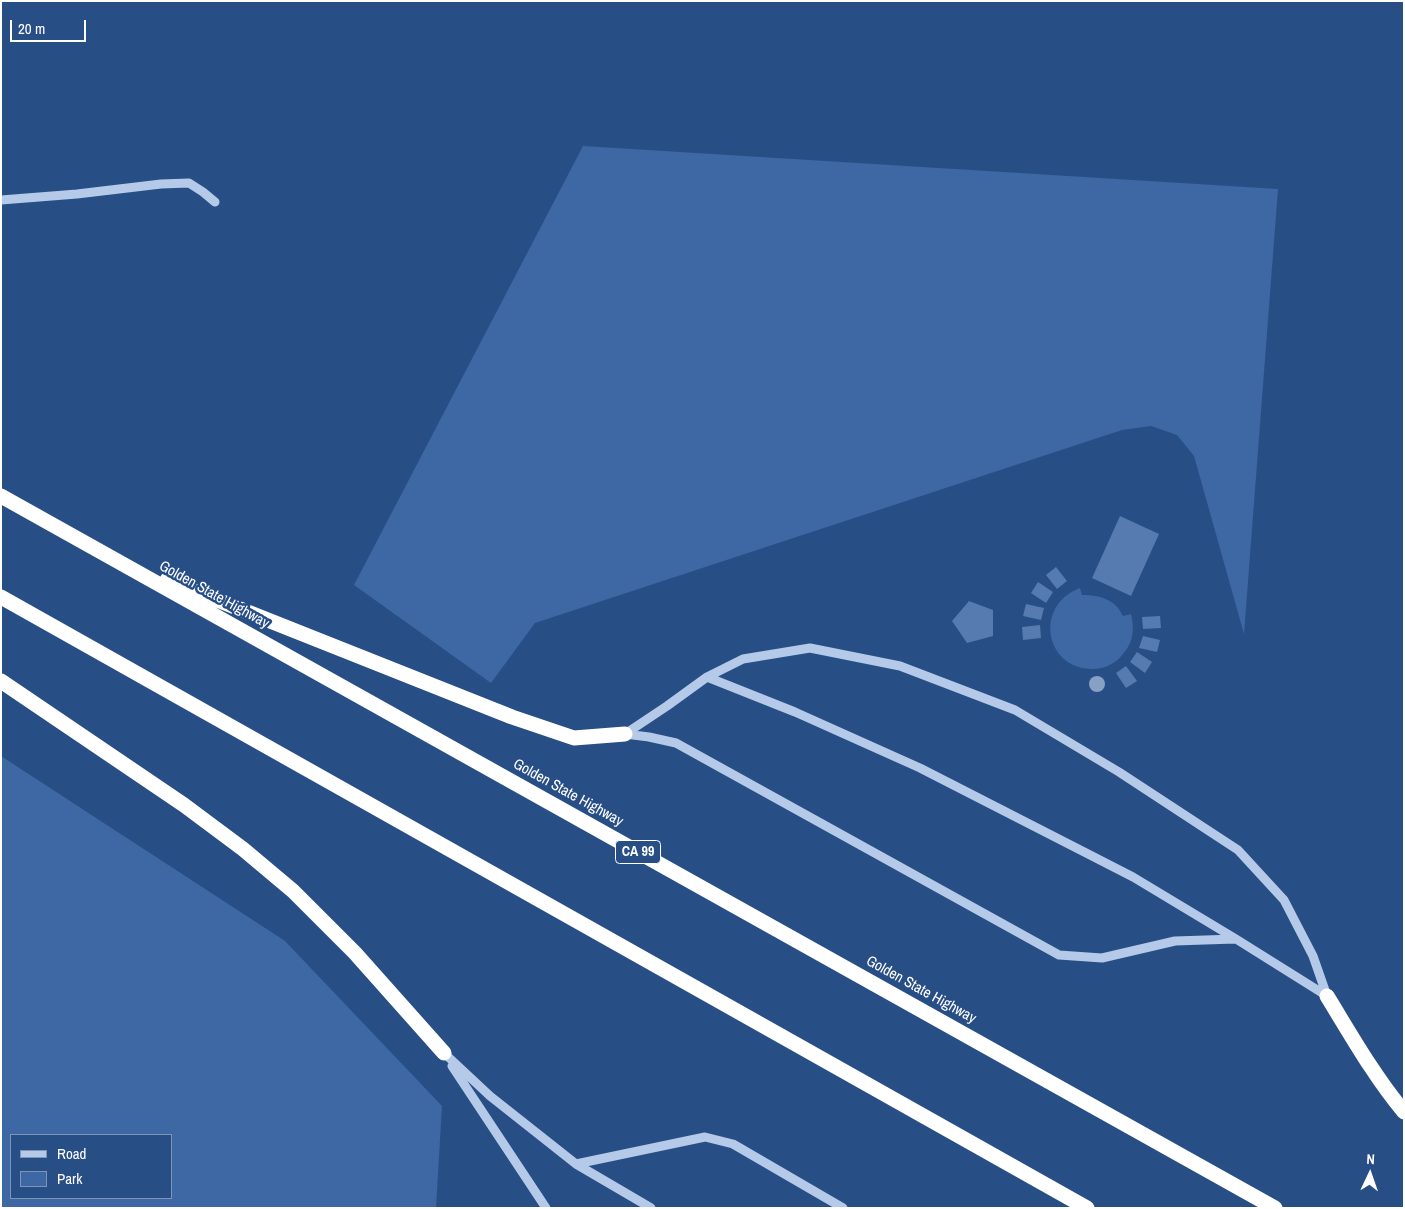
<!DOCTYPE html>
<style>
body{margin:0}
#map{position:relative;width:1405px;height:1209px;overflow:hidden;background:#284e86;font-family:"Archivo Narrow",sans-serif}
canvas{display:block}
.frame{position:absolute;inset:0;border:2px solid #fff;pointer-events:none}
.legend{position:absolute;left:10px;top:1134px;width:162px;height:65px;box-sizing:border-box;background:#284e86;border:1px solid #7e95b6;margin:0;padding:6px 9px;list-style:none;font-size:15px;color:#fff}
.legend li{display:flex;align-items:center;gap:10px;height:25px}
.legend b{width:25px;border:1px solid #7e95b6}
.north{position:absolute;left:1345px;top:1149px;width:50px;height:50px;-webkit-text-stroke:4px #284e86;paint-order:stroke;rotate:3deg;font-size:14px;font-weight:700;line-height:20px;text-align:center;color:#fff}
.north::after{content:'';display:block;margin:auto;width:18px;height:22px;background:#fff;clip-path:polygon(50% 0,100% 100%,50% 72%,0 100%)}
.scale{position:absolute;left:10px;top:20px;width:76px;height:22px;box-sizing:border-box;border:2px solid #fff;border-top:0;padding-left:6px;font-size:15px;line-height:18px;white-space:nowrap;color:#fff;-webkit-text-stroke:4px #284e86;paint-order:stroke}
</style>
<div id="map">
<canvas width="1405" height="1209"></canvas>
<div class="frame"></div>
<ul class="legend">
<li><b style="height:6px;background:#b4cae8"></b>Road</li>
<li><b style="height:14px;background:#3d68a3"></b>Park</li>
</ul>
<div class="north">N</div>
<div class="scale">20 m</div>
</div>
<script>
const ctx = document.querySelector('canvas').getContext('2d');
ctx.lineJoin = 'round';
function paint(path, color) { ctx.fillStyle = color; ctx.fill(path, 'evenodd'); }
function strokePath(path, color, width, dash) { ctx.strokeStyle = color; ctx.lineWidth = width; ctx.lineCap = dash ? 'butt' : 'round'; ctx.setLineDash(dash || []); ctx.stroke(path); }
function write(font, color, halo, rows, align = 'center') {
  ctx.font = font + ' "Archivo Narrow",sans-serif'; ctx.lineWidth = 5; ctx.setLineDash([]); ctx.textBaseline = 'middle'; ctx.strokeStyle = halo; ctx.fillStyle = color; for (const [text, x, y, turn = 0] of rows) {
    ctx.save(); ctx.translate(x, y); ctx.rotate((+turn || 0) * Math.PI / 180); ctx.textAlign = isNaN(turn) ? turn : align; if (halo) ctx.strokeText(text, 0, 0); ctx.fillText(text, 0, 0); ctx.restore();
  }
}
const green = new Path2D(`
 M583,146L1278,189L1244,634L1194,456L1177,435L1151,426L1122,430L535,623L491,683L354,585Z
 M1080,588L1082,595C1100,595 1115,599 1123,616L1131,614C1135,629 1133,643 1123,654C1116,663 1105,669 1093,669C1044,669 1034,605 1080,588Z
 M1,756L285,941L442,1106L436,1208H1ZM11,1135H171V1198H11Z`);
const building = new Path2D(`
 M1120,516L1159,534L1131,596L1092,578Z
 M1056,567L1067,581L1057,589L1046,575Z
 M1038,582L1053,592L1046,603L1031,593Z
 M969,601L993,610V636L967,643L952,621Z
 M1026,604L1044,608L1041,620L1023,616Z
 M1160,616L1161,628L1143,629L1142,617Z
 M1040,625L1041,638L1023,640L1022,627Z
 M1143,636L1160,640L1157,652L1139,648Z
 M1137,652L1152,662L1145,673L1130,662Z
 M1126,666L1137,681L1126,688L1116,673Z`);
const minor = new Path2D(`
 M1,200L77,194L161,184L189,183L203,192L215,202
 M707,677L795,712L920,768L1094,857L1133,877L1236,939L1327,996
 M625,734L667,706L707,677L743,659L810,648L900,666L1015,710L1119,772L1238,850L1284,900L1313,956L1327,996
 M625,734L649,737L676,743L1059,955L1102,958L1175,941L1235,939
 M444,1053L490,1096L576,1164L651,1208
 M452,1066L546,1208
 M576,1164L705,1137L733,1144L843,1208`);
const highway = new Path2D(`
 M1,496L1275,1208
 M167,580L512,717L574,738L625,734
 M1,597L1087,1208
 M1,681L184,805L243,849L293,891L355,953L444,1053
 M1327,996C1351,1035 1374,1076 1404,1112`);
const trees = [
 [1097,684]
];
const shields = [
 [638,852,45]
];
const shieldNames = [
 ["CA 99",638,852]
];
const streetNames = [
 ["Golden State Highway",214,595,29],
 ["Golden State Highway",568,793,29],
 ["Golden State Highway",921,990,29]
];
paint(green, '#3d68a3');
paint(building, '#557bb0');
strokePath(minor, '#b4cae8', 9);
strokePath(highway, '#fff', 15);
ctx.fillStyle = '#88a0c4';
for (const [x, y] of trees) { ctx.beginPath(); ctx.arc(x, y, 8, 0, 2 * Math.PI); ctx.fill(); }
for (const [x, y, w] of shields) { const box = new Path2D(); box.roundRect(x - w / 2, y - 11.5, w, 23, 4); ctx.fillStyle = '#284e86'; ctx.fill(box); strokePath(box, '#fff', 1); }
write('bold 14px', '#fff', null, shieldNames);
write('15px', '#fff', '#284e86', streetNames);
</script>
